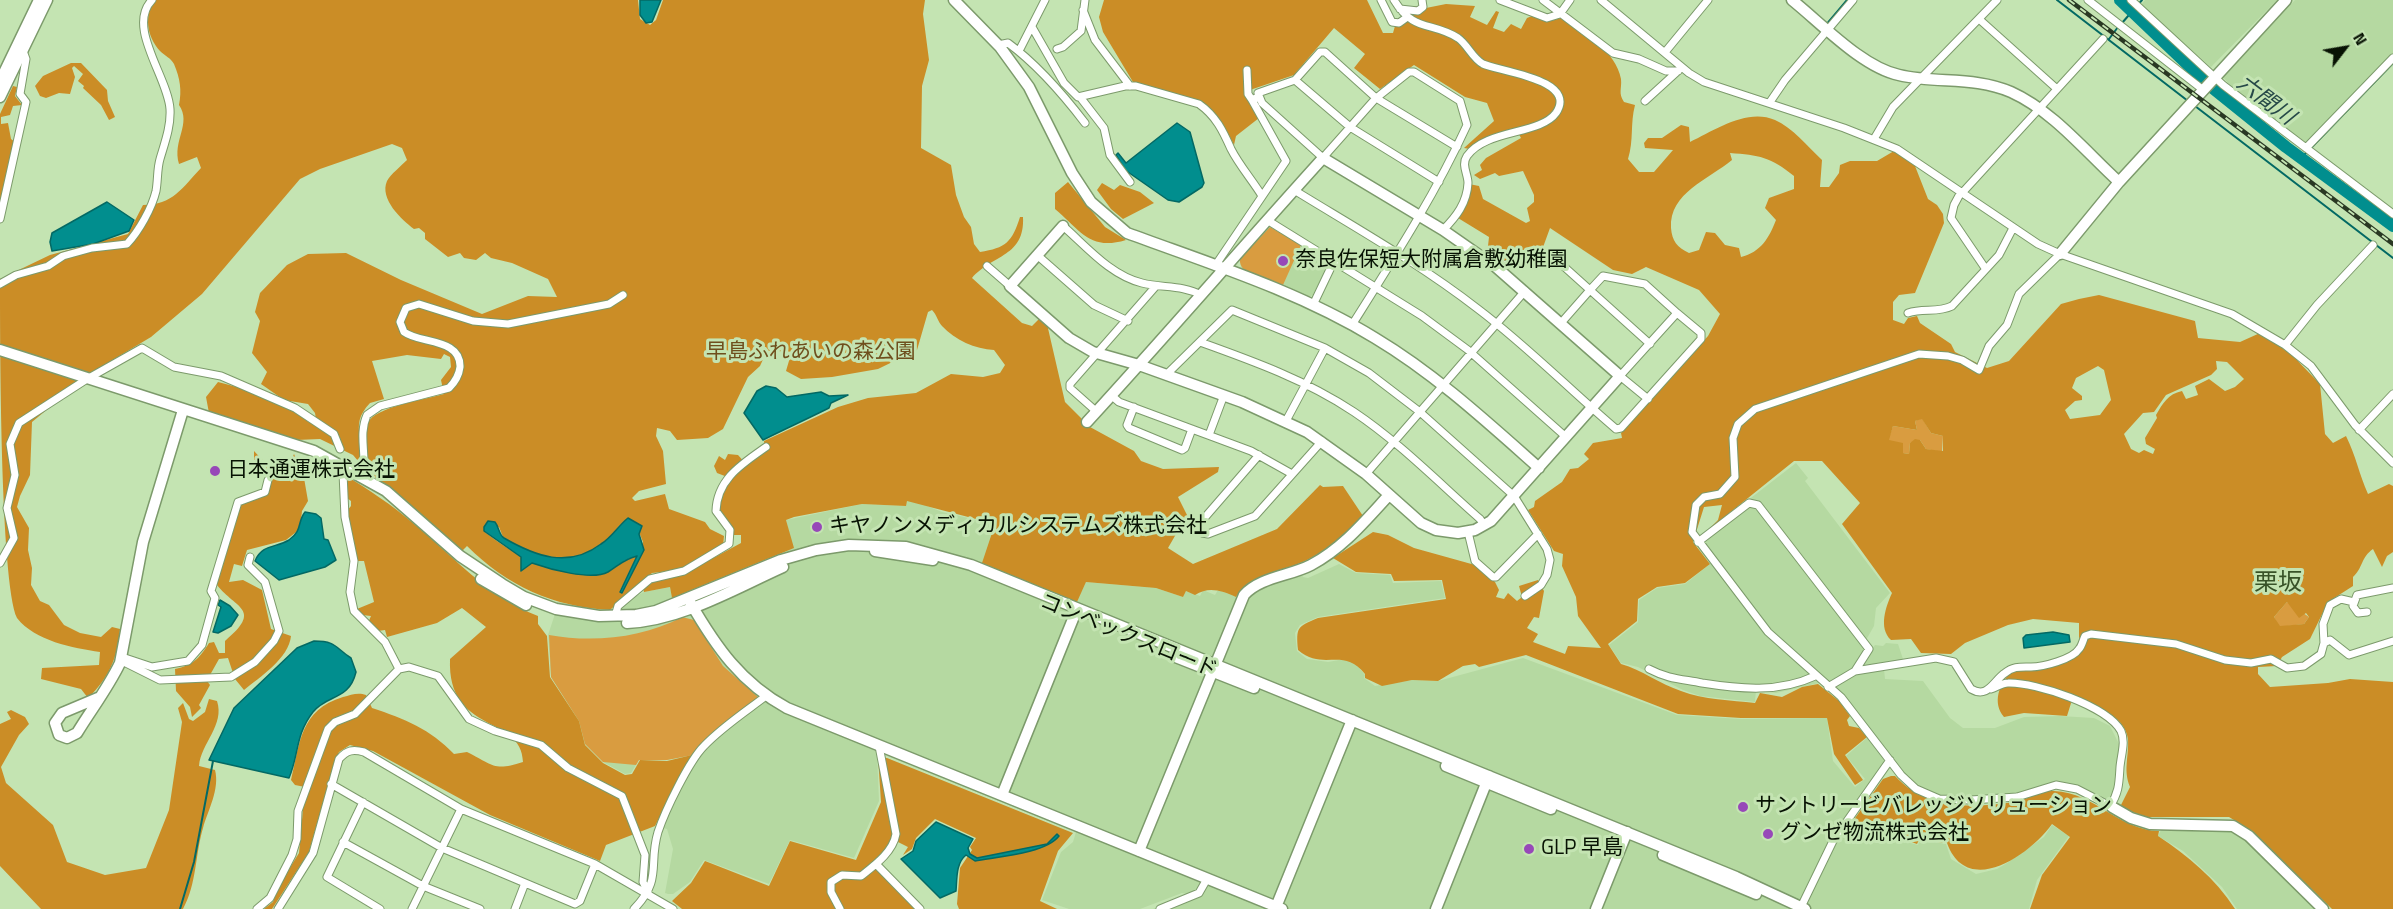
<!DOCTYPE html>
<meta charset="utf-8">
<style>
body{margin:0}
#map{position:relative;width:2393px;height:909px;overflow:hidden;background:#c4e4b2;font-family:"Titillium Web",sans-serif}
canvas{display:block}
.north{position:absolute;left:2315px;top:18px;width:60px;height:60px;-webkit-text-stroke:4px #c4e4b2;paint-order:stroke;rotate:59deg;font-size:16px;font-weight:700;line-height:24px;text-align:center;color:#071203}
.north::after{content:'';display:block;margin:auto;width:21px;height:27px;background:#071203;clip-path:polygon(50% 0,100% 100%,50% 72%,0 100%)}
</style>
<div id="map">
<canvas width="2393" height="909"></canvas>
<div class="north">N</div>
</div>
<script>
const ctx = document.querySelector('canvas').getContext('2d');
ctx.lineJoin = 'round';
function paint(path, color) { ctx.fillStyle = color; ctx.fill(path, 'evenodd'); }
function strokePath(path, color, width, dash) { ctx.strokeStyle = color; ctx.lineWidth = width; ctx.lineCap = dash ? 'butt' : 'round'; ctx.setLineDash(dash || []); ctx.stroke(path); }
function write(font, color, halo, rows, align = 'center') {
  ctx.font = font + ' "Titillium Web","Noto Sans JP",sans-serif'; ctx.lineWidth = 6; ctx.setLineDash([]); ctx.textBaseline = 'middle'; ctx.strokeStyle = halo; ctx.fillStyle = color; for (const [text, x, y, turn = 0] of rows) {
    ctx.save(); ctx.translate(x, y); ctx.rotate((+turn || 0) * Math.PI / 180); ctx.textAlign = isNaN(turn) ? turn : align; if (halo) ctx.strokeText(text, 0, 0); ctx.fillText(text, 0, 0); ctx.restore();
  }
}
const built = new Path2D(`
 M2145,0H2277L2211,67L2141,5Z
 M2295,0H2393V54L2307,143L2232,88L2223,77Z
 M1270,227L1326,259L1328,264L1313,295L1308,297L1241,268L1240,259Z
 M1796,463L1808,478L1805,481L1890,593L1876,608L1874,626L1866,640L1872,649L1875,645L1883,646L1886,643L1898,644L1905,665L1884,669L1885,679L1923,681L1950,718L1963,728H1995L2024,717L2060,716L2094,718L2110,726L2119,744V771L2113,799L2108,802L2132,815L2159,821L2228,820L2250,833L2329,909H2237L2222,887L2183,851L2158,836L2161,830L2133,824L2077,792L2057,788L2017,800L1974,803L1936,801L1908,787L1891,767L1846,829L1871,832L1888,843L1903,841L1918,845L1919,842L1929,841L1946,844L1951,859L1976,874L1997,869L2007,863L2044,837L2052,825L2069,836L2037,880L2029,909H1153L1188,894L1182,893L1140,909H1069L1042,900L1061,852L1073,842L1076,832L877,752L879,801L854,858L790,840L769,884L704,860L690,882L673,894H668L665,893L673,849L667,829L656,826L693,755L667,760H639L631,773L625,774L603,762L585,744L579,721L551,677L548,635L559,602L610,610L644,592L670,587L672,598L793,548L786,520L862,504L905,506L907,501H915L942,512L995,524L1077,601L1086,582L1156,588L1183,597L1186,591L1200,596L1203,590L1215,595L1218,590L1236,596L1242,588L1257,578L1296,565L1303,577L1308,578L1339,564L1356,573L1390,575L1393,583L1441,581L1445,598L1318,617L1300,625L1295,633L1297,651L1307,659L1328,662L1345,659L1356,664L1365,675L1364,678L1375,686L1412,680L1438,681L1523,658L1677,715L1741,719L1827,718L1833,761L1855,787L1865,779L1846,756L1868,737L1839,700L1819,683L1776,693L1756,690L1755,702L1700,696L1683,690L1638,667L1621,663L1609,645L1638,622L1639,600L1657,588L1685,584L1710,564L1694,542Z`);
const green = new Path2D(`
 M1270,227L1301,245L1283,285C1269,280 1238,276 1240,259Z
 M1922,418L1931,433L1943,436L1942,452L1926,449L1920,440L1910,443L1909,454L1902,453L1888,440L1893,426L1917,430L1915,421Z
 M2287,602L2309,617L2304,624L2279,627L2274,617Z
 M682,617L694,620L723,666L759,698L706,740L693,755L667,760H639L636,765L603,762L585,744L579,721L551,677L549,635C593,643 643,638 682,617Z`);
const forest = new Path2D(`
 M156,0H638L640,19L650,25L656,20L663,0H925L923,14L929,60L922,86L921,148L951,165L956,195L964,217L971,227L974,244L980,252C1006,248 1012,242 1020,217H1023C1025,257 993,254 972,278L1022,323L1032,326L1040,318L1047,324L1065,402L1090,427L1134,451L1141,461L1163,469L1219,467L1218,472L1178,497L1187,515L1168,548L1193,564L1277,529L1320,485L1323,487L1343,486L1363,516C1347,532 1330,548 1309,559C1287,571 1249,573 1236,597C1222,591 1209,586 1195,595L1186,591L1183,597L1156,588L1086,582L1077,602L982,563L995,524L907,501L906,506L862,504L794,517L786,520L794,548L672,598L670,587L644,592L643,588L659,579L682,575L741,543V535H734C732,525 723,523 720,515C715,505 724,486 730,478L717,473L714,466L719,456L725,460L728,454L738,455L746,464L765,452L764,441L838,407L868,398L916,393L951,374L983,377L1000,373L1005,365L994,350C975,349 955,340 942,326C938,322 937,315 932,310L928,312L917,350L878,369L832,377L801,379L786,371L791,354L775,350L765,355L760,366L748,377L723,429L708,438L677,440L670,431L657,428L656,436L663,451L666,484L639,491L632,498L635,501L665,494L669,509L705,522L710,529L724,536L723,546L679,570L652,573L610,610C554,607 507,586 467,546L461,552L369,474C367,459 362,437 368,423C374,407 427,399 444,394L441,380L451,367L450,357L444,354L441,359L407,355L372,361L384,399L370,403C346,428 370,443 359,462L353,455L320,439L296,440L209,413L206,397L218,382C251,390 283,402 310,423L316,419L315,413L308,404L284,400L261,384L267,372L252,353L260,321L255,312L260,293L287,265L308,254L346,253L401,280L482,314L528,296L557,297L548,279L512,263L491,258L485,253L476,260L464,258L460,253L448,257L425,239V233L419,228L414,229C402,220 379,199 387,181C391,174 401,166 407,160L402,148L392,144L320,169L300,179L202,294L151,337L91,373L32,422L30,475L20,496L17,507L29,528L28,550L32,568L31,585L40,601L49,605L64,625L80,633L101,637L112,627L120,629C118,657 109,678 88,698L81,689L41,679L42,668L99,665L100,652C73,648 35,641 17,618C0,581 0,337 0,279L50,255L128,234L143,205C173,205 182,188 201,168L197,157L179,164C172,140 192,124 179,105C182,90 180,78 174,64C171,58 165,56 160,51C147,37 143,14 156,0ZM632,522L642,526L639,532L643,542L622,592L620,591L637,556C623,559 613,571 605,573C599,575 592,574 586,574C546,573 516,556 485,532L499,527L503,537L522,549L559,560L580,557L589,552L607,540L621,524Z
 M1104,0H1367L1383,33H1393L1395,26L1411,14L1412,6L1426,8L1446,4L1475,6L1470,17L1487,25L1496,11L1499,12L1493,28L1504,32L1511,24L1521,29L1527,18L1532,16L1547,22L1564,17C1584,33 1616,51 1621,79C1622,89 1618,93 1624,102L1635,105C1630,124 1634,140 1628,159L1639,172H1654L1673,150L1645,148L1644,143L1648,138H1662L1681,125L1689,127L1690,142C1715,130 1747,108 1775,120C1792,127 1808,147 1822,160L1820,187H1829L1839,173L1840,165L1850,161H1877L1894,151L1915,166L1928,199L1937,205L1943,214L1944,223L1915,293L1899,295L1893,302V320L1904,324L1908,318L1917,316L1920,323L1951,344L1955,352L1987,368L2009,361L2061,304L2079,299L2099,295L2195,321L2198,338L2240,342L2260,333L2292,355L2320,384L2325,434L2333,443L2346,436C2356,456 2359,474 2368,494L2389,484L2393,486V552L2387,556L2382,567L2373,549C2361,557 2363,568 2353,577V586L2328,602L2310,639L2282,657L2277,666L2258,667V674L2270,687L2328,683L2350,679L2393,682V909H2332L2252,831L2229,817H2145L2120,807L2130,787C2123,770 2129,757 2128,739C2125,714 2092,706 2072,700L2067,716L2024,713L2004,717C1992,703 1999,684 2011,672L2074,657L2083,649L2079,637V623L2033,619L2008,625L1965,643L1951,654L1921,653L1911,639L1891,640C1878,628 1886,606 1892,593L1842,524L1860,503L1822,461H1794L1707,531L1718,520L1722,505L1704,507L1693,542L1710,564L1685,583L1657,587L1638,599L1637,621L1608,644L1621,664C1642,670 1660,684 1681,691C1704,700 1731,700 1755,703L1760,693L1782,697L1802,687L1818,684L1839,701L1850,716L1847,720L1849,726L1859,728L1867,737L1845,755L1863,780L1855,785L1834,754L1827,718H1741L1678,714L1526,655L1479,667L1475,664L1463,666L1438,681L1412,680L1382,686L1365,678V674C1343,646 1324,672 1298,650C1296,627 1297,627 1318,618L1446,599L1442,580L1394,581L1391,574L1356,572L1333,558L1373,532L1388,535L1414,548L1475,565L1495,582L1499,590L1496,597L1504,599L1508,593L1517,601L1522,597L1519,586L1538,580L1544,591L1539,618L1534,617L1527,628L1538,634L1533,642L1565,654L1568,646L1601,648L1578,616L1576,597L1562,566L1563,554L1554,551L1528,510L1534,507L1535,501L1562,482L1570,469L1578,468L1589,459L1584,454L1593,443L1622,438L1621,433L1708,336L1720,314L1699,290L1646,267L1632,274L1613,270L1550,228L1542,250L1497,263L1487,255L1489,237L1458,218L1464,206L1469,184L1479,186L1483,199L1526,223L1530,221L1527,208L1534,202V195L1523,171L1499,176L1495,173L1480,179L1474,175L1482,170L1480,165L1486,158L1521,138L1516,129L1470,149L1464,148L1494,121L1487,103L1465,97L1414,65L1380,89L1354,68L1365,54L1334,28L1294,75L1250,90L1259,118L1236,136L1234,145C1207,86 1181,105 1133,82L1103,32L1099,17ZM1730,153C1759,155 1771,157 1794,176V189L1769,198L1765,208L1776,220C1769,238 1761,252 1741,257L1739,248L1725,245L1715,233L1706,232L1699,250L1689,253C1677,247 1672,241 1671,228C1669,193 1709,179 1732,160ZM2216,361L2227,362L2244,379L2235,387L2225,391L2209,379L2195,386L2198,395L2186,399L2182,391C2168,394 2163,403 2156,415L2157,418L2145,438L2146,444L2155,449L2153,454L2144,450L2139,453L2131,449L2124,434L2143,413L2154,412L2166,395L2211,375L2217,369ZM2098,366L2104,370L2111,400L2100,415L2070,419L2065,410L2075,401L2082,400V396L2072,388L2076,378ZM1922,419L1931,433L1943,436V451L1926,449L1920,440L1915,439L1910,443L1909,454L1903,453V443L1889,440L1893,426L1917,430L1915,421ZM2287,602L2299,618L2306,613L2309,617L2304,624L2280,626L2274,617Z
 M71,63H81L107,90L108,101L115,117L109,120L101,105L83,88L84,86L78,81L83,74L74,66L72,68L75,77L70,94L59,93L46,98L40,96L35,86L43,76Z
 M13,86L17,87L15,96L22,105L13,106L10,115L1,117V124L8,123L11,139L15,142L0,206V114Z
 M1068,182L1105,227L1126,240C1090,251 1081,231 1055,209V193Z
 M1102,183L1114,190L1120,185L1140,192L1154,203L1123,219L1111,209L1097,190Z
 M254,451L279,478H288L291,475L290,464L294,454L304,478L308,501L302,511L300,529L286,540L247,550L242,566L234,564L229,582L243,580L262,590L271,629L291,636C289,658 260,677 244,690L235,679L228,658L219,659L210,675L195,676V682L207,681L210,685L199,705L201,708L192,717L190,707L176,691L175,669C193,665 199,659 209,643L214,642L219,653H225V641C263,609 236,609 217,585L238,504L267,494L271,483L266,475L254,470Z
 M345,475C369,490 392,505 413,523C453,556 489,598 538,616V624L547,636L550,677L579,721L585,745L603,763L625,775L632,774L640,760L667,761L692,755L655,826L606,845L600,861L490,815L373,751L350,745L339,752L334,763L309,852L272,909H264L273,902L278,887L299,853L305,787L295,785L291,780C300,743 300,710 343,697C351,695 358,692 366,695L372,708C405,719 430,729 454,754L467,752C492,764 493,772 523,762C522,714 447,735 450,659L486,627L462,608L437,623L387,637L385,630L378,631L368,623L371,616L362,615L357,609L374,602L364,561H356L346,512L351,506V501L347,498Z
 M209,699L217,701C225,725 201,743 199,766L215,770C220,789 208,810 203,828C195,855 197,883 183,909H41L0,866V724L11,719L7,712L11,710L25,717L29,724L19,735L1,767L6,783L53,825L67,862L105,875L146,868L169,810L182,722L178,708L183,703L189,719L193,721L205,712Z
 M878,757L887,758L1073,833L1058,851L1040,901L1057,909H959L957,904L960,868L972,850L970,847L976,838L935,819L916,838L912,849L903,855L908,847L894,840L869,869L876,870L916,909H682L672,901L691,883L705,861L769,886L790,841L856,860L881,802Z
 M1891,776H1895C1926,810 1973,808 2015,802C2029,799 2040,790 2054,791C2096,793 2118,830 2159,831L2158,836C2188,856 2215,878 2235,909H2030L2042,875L2070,837L2052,824C2029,856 1967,898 1947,843L1919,840L1917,844L1903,839L1887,841L1872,831L1848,828L1883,779Z`);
const water = new Path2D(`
 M640,0H661L652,22L646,23L640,15Z
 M1177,123L1190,132L1204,183L1202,187L1179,202L1168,200L1125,170L1116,155L1118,153L1126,163Z
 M107,202L134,220L129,231L93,244L52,251L50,242L52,233Z
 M766,386L776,388L787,397L821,392L829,396L848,395L831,403L829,408C807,419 785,429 763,440L744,413L757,391Z
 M305,512L316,514L321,518L324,539L328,540L336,560L325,567L279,580L255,561C262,544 276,548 289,540C303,530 297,522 305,512Z
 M628,518L642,526L639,534L644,550L622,593L620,592L637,556C624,559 618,566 608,572C591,581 549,569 532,563L521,571V557L484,531V527L488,521L495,522C499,527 499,535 504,538C535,556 568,569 601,544C612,537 618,526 628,518Z
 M220,600L230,606L238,615L231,626L218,633L213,632L221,607L218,605Z
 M2053,632L2069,635L2070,642L2024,648L2023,638L2026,635Z
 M314,641C337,641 335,648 351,658L356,672C349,701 327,694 313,712C295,735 299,755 289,778L209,760L234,708L297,648Z
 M936,822L973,839L968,848L970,854L977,858L1047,844L1057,834L1059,836C1045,854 995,857 975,861L966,855C956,863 957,878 956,891L940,898L901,859L913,851L916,841Z`);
const stream = new Path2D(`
 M2057,0L2188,101
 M2122,23L2142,0
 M1826,25L1847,0
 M2109,39L2118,27
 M2195,106L2393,258
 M2312,147L2393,63
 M2301,158L2306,153
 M2387,222L2393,216
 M180,909L194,862L213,761`);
const river = new Path2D(`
 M2120,0L2209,85L2286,147L2393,226`);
const street = new Path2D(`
 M1381,0L1392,22L1399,23L1406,18
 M1394,0C1414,33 1431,21 1458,38C1468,45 1472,58 1483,64C1497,71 1579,79 1556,113C1540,135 1486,129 1467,156C1461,165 1468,174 1468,183C1467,203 1456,217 1443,230
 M1500,0L1547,18L1560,14L1570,0
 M1543,0L1613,53L1639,59L1666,71H1678
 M1601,0L1689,73L1704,82L1844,128L1897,149L2038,244L2060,254L2232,314L2285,345L2311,366L2355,425L2393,463
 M2088,0L2202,89
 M2131,0L2223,85L2393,214
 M1400,9L1418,11L1423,7L1422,0
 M1083,10L1095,40L1130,86
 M1979,19L2057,89
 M1032,27L1064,83L1078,97L1125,86H1136L1199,104C1216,116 1223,131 1231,149C1239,165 1253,181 1262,196
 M998,45L1008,43C1038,65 1062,93 1085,123
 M1057,49L1063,47L1081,31L1085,0
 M1019,51L1045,0
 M1666,51L1708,0
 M1247,70L1248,94L1252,100
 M1295,80L1350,127L1439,182
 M1080,97L1104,128L1110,155L1130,182
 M1645,101L1679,70
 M1770,102L1785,80L1853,0
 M1874,139L1893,107L1997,0
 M2306,148L2393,58
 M1294,190C1356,228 1420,264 1478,309C1527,346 1570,390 1616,429L1621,428L1701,339V333L1677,313
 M1961,192L1954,205L1951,218L1985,268
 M1962,193L2103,39
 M0,219L26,102L20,94L26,59L23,51
 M1267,220L1422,316L1468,350L1566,437
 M1063,226C1087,247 1110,275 1142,283C1162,288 1183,285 1201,295
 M2060,254L2019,294L2007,325L1989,346L1979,370L1962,360L1948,356L1919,354L1755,409L1738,424L1733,438L1735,477L1720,494L1704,497L1696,505L1692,532L1768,632L1841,697L1901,775L1916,789L1939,799L1971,800L2017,797L2056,785L2077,789L2112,807
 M1037,255L1094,305L1128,321
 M987,266L1010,286
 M1215,266L1286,161L1252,100L1258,97
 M1496,267L1550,254L1590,290L1603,276L1645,284L1677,313L1620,376L1648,399
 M0,284L16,275L48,266L63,256L92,248L127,244C139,231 152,208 156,191C158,180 157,169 160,159C165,142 171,126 170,109C168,77 126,27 152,0
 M1313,305L1334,261
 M1908,313C1923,308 1938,313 1952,306L1999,255L2013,228
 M1561,323L1590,290L1650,344
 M1352,325C1393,260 1435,195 1467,125L1460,101L1414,72H1409L1380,95L1376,98L1328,152L1323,158L1262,103L1258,93L1295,80L1320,52H1325L1376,98L1457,147
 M1200,342C1253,361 1306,380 1354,412C1399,442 1439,483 1480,519L1484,525
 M2285,345L2317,305L2373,245
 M1167,374L1232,310L1325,348L1369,373L1420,412L1514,496L1547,549L1550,560L1547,575L1541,585L1525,596
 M1112,396L1119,402L1251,451L1292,474
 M1134,407L1127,425L1129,428L1182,450L1185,448L1192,429
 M1097,412L1070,388V384L1156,286
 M1286,421L1325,348
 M2359,430L2393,394
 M1209,435L1224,395
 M1259,455L1200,523L1198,528L1202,533L1208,534L1255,516L1322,441
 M343,473L345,517L354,561L350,592L354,611L385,642L399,669
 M1366,474L1525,291
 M363,476C367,455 358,435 367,415L380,406L449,388C455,382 459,376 460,367C461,338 420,344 404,332L400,322L406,308L419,304L473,321L508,324L609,304L623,295
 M1468,532L1475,561L1493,577H1496L1538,534
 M1698,542L1749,503L1758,505L1869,649L1855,671
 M0,563L14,538L7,508L15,475L10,444L19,423L87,379L142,348L174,367L221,376L295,408L334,434L340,449
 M2367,612L2358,613L2353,606L2357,595L2393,588
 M615,616L618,606L650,579L684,571L729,544L730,530L716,511C717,479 742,464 766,447
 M2324,643L2323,624L2330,605L2341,599L2354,602
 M122,657L152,667L188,661L202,645L215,598L211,591L238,502L265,492L268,480
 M122,661L160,680L231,677L255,662L274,641L279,631L265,582L248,565L250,557
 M1649,669C1668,679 1682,679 1702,683C1740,689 1779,693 1815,676
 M1828,687L1855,671L1936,658L1954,662L1971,689C1988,699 1993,681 2005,673C2013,666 2021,667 2031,667C2043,667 2073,659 2079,649C2082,646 2083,640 2085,636L2091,634L2176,644L2225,660L2251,663L2271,659L2287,668L2304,666L2321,654L2324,643L2330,640L2349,655L2393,641
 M1991,689C1997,687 2002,683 2008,683C2036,682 2107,706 2121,731C2126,742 2121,755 2120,767C2119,783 2119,793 2110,806
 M331,784L442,848L575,904L580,901L595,864
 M363,802L327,877L380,909
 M343,842L423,886L480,909
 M876,864L920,909
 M1801,907L1833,841L1890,760
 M257,909L270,898L292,855L297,839L298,811L328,729L335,722L355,714L399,669L409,667L438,676L469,719L495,731L541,745L568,768L622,796L645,855L643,882L648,892
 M278,909L313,853L339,759C347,750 353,749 364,752L461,809L595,864L673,909
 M412,909L461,809
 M515,909L525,883
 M634,909C663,879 648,865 658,832C665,811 689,761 704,746C722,727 745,712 766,696
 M840,909L831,892V882L842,875L861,876C875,865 893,852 896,834L879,746
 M1160,909L1199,893L1207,879`);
const secondary = new Path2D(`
 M954,0L1000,47L1029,87L1072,173L1091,202L1127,233C1211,264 1298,291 1375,338C1435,374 1486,421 1539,468
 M1792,0C1822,24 1862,67 1899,75C1937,84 1974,76 2011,92C2053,111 2086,152 2119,182
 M0,81L39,0
 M0,97L47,0
 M1063,226L1010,286L1069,338L1093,352L1139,365L1242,402L1307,432L1366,474L1421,523L1436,530L1458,533L1475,530L1491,521L1620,376L1496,267L1443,230L1323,158C1244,245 1167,335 1087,422
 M2060,254L2119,182L2286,0
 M0,350L314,451L386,491L460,556L502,584L524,597L556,609L599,616L636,615L656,611L781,560L816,550L849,545L906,547L971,565L1736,877L1805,909
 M875,551L933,560
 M481,579L526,605
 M690,602C716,647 741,683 787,708L1282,909
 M627,623C682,620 734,589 783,567
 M1173,656L1254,688
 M100,697L62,713L55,723L59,735L67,738L77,733C91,710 108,688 120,663L143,542L183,410
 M1446,766L1551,809
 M1002,795L1077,609
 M2112,807L2131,818L2150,824L2233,826L2249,836L2323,909
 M1139,851L1244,595C1260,577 1290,576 1311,565C1343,548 1365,521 1389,495
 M1663,855L1756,894
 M1276,907L1352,720
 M1436,909L1489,776
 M1596,909L1627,832`);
const rail = new Path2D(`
 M2069,0L2393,244`);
const markers = [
 [1283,261,6,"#9748b8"],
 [215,471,6,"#9748b8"],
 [817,527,6,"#9748b8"],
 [1743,807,6,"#9748b8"],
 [1768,834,6,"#9748b8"],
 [1529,849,6,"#9748b8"]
];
const poiNames = [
 ["奈良佐保短大附属倉敷幼稚園",1295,261],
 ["日本通運株式会社",227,471],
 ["キヤノンメディカルシステムズ株式会社",829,527],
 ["サントリービバレッジソリューション",1755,807],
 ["グンゼ物流株式会社",1780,834],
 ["GLP 早島",1541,849]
];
const parkNames = [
 ["早島ふれあいの森公園",811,353]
];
const streetNames = [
 ["コンベックスロード",1128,637,22]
];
const waterNames = [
 ["六間川",2265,101,37]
];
const quarterNames = [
 ["栗坂",2278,584]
];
paint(built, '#b5d9a1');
paint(green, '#d99c40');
paint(forest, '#cb8d26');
paint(water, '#018e8e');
strokePath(water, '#036964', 1.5);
strokePath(stream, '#036964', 2);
strokePath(river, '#018e8e', 12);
strokePath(street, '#7c9a6b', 9);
strokePath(secondary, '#7c9a6b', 13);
strokePath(street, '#fff', 7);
strokePath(secondary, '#fff', 10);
strokePath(rail, '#293823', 4.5);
strokePath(rail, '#c4e4b2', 2, [7]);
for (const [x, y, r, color] of markers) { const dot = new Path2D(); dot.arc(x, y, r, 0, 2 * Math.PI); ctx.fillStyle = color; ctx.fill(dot); strokePath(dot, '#c4e4b2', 2); }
write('21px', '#071203', '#c4e4b2', poiNames, 'left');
write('21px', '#6f4f1d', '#c4e4b2', parkNames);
write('21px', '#071203', '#c4e4b2', streetNames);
write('italic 22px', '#274948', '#c4e4b2', waterNames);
write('24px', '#385328', '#c4e4b2', quarterNames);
</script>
